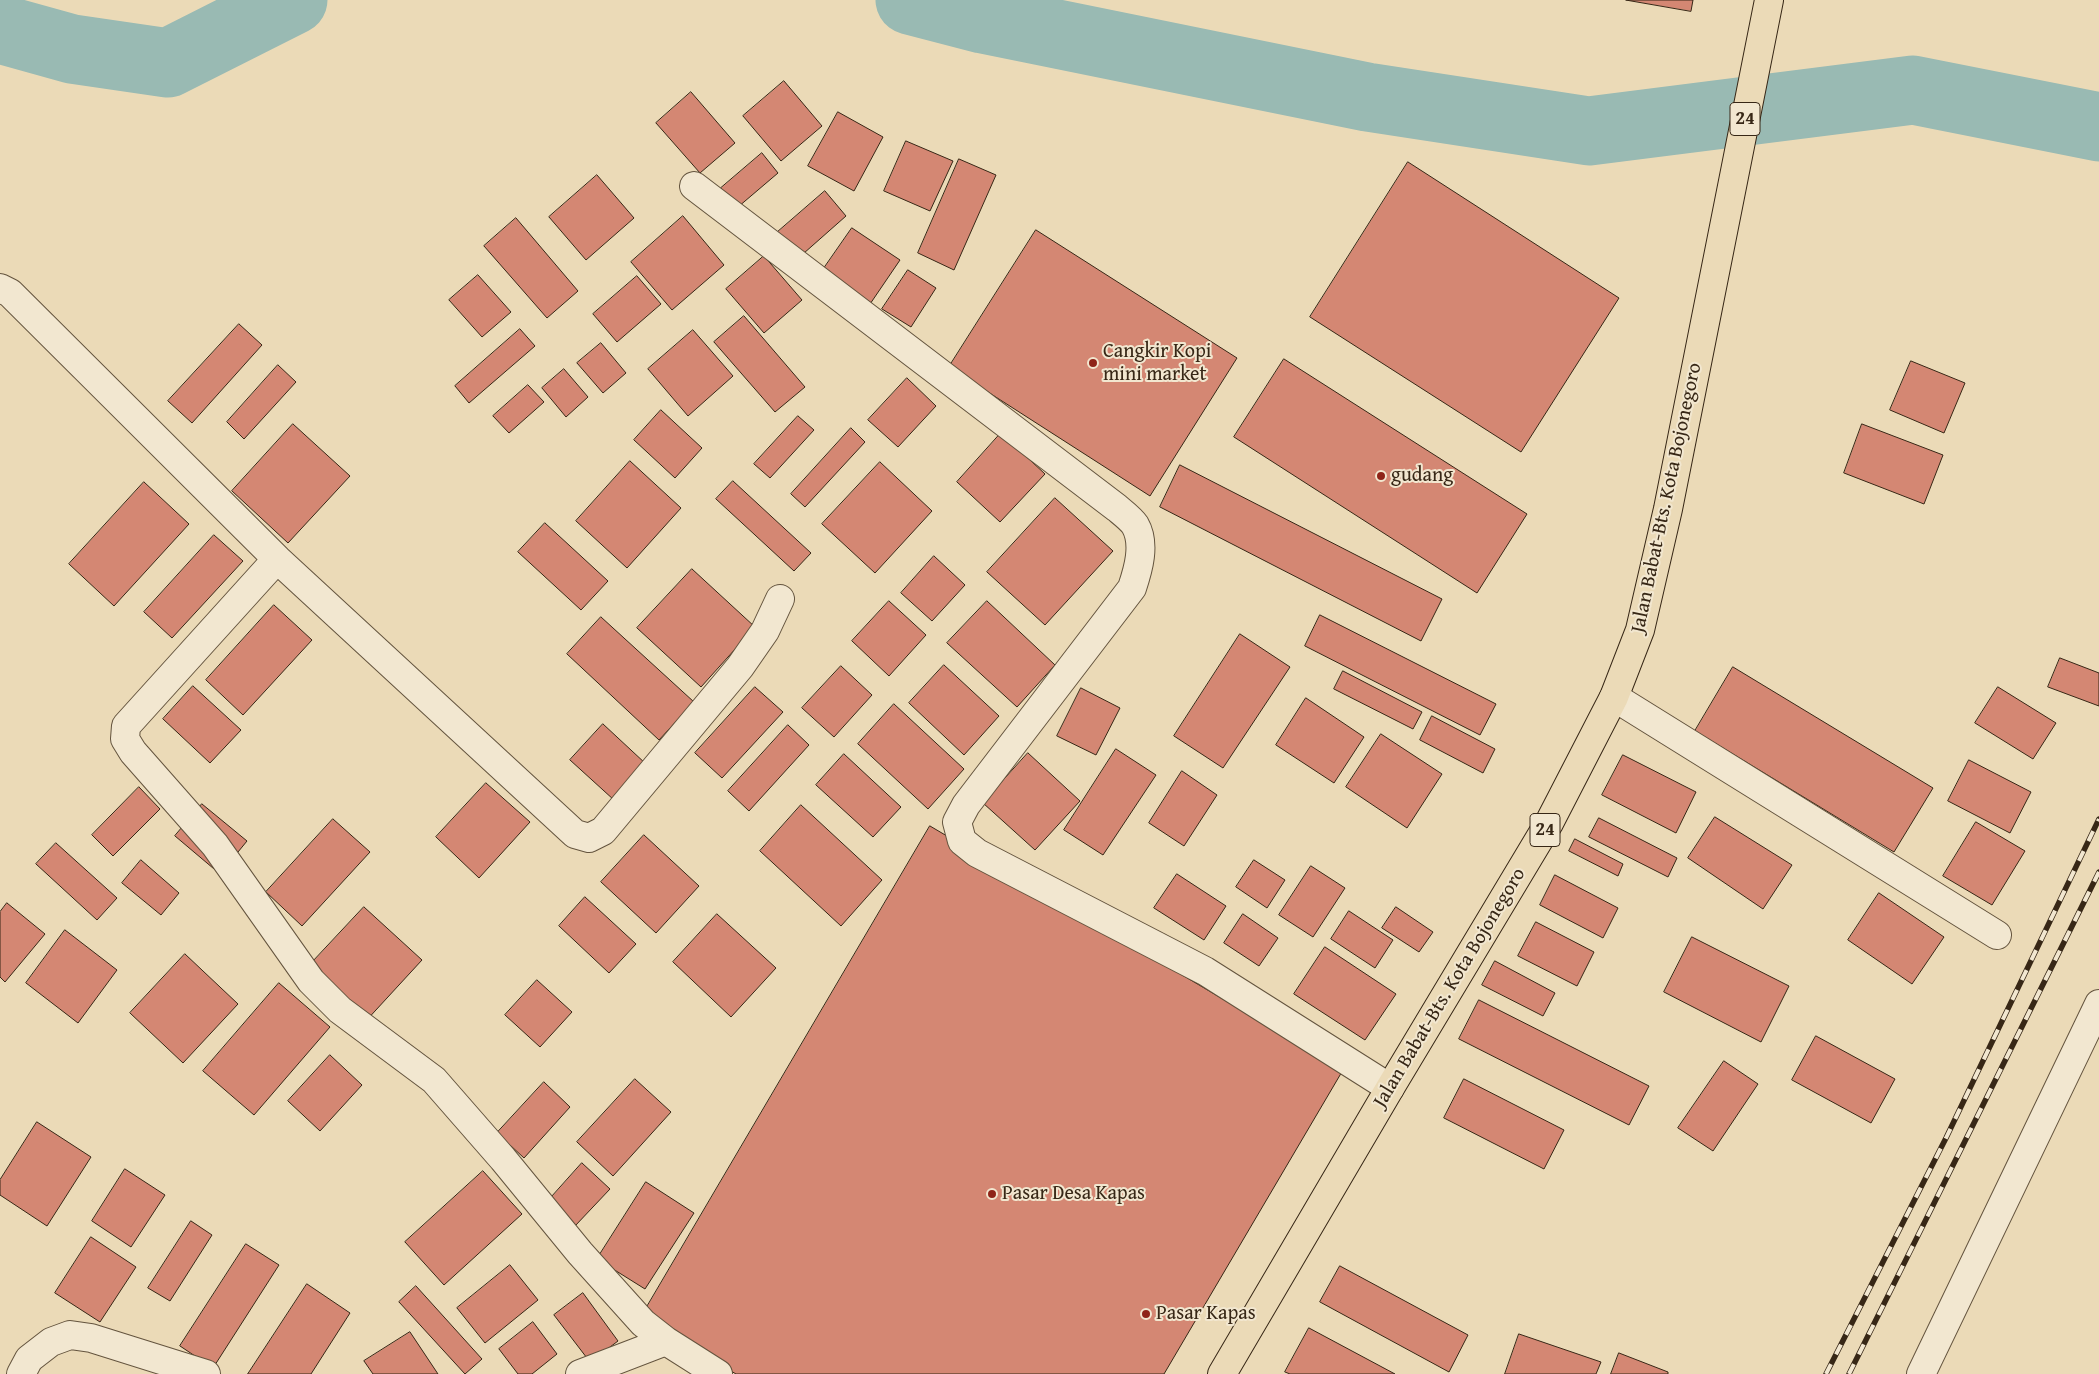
<!DOCTYPE html>
<style>
body{margin:0}
canvas{display:block;background:#ebdab7}
</style>
<canvas width="2099" height="1374"></canvas>
<script>
const ctx = document.querySelector('canvas').getContext('2d');
ctx.lineJoin = 'round';
function strokePath(path, color, width, dash) { ctx.strokeStyle = color; ctx.lineWidth = width; ctx.lineCap = dash ? 'butt' : 'round'; ctx.setLineDash(dash || []); ctx.stroke(path); }
function paint(path, color) { ctx.fillStyle = color; ctx.fill(path, 'evenodd'); }
function write(font, color, halo, rows, align = 'center') {
  ctx.font = font + ' "Gentium Book Plus",serif'; ctx.lineWidth = 4; ctx.setLineDash([]); ctx.textBaseline = 'middle'; ctx.strokeStyle = halo; ctx.fillStyle = color; for (const [text, x, y, turn = 0] of rows) {
    ctx.save(); ctx.translate(x, y); ctx.rotate((+turn || 0) * Math.PI / 180); ctx.textAlign = isNaN(turn) ? turn : align; if (halo) ctx.strokeText(text, 0, 0); ctx.fillText(text, 0, 0); ctx.restore();
  }
}
const river = new Path2D(`
 M910,0L983,19L1367,97L1589,131L1913,90L2099,127
 M0,29L72,49L168,63L293,0`);
const building = new Path2D(`
 M1626,0H1693L1691,11Z
 M784,81L822,126L781,161L743,116Z
 M691,92L735,143L700,173L656,123Z
 M838,112L883,137L854,191L808,166Z
 M906,141L953,161L930,211L884,191Z
 M762,153L778,173L738,207L721,188Z
 M959,159L996,175L954,270L918,253Z
 M1408,162L1619,298L1521,452L1310,317Z
 M597,175L634,218L586,260L549,217Z
 M825,191L846,216L795,261L773,236Z
 M683,216L724,265L672,310L631,262Z
 M516,218L578,291L547,318L484,246Z
 M852,228L900,260L868,307L820,274Z
 M1036,230L1237,358L1150,496L949,367Z
 M764,256L802,300L764,333L726,289Z
 M908,270L936,288L911,327L882,309Z
 M478,275L511,312L482,337L449,300Z
 M637,276L661,304L617,342L593,314Z
 M744,316L805,387L775,412L714,342Z
 M239,324L262,345L192,423L168,401Z
 M520,329L535,346L469,403L455,386Z
 M693,330L733,376L688,416L648,369Z
 M601,343L626,373L603,393L577,363Z
 M1284,359L1527,514L1477,593L1234,437Z
 M1911,361L1965,383L1944,433L1890,410Z
 M278,365L296,382L244,439L227,422Z
 M564,369L588,397L566,417L542,388Z
 M907,378L936,406L898,447L868,420Z
 M528,385L544,402L509,433L493,416Z
 M661,410L702,448L675,478L634,440Z
 M798,416L814,430L770,478L754,464Z
 M293,424L350,476L288,543L232,491Z
 M1862,424L1943,455L1924,504L1844,473Z
 M851,428L865,442L805,507L791,494Z
 M1001,433L1045,474L1000,522L957,482Z
 M630,461L681,508L627,568L576,521Z
 M880,462L932,511L875,573L822,524Z
 M1180,465L1442,599L1421,641L1160,507Z
 M733,481L811,553L794,571L716,499Z
 M144,482L189,524L114,606L69,564Z
 M1055,498L1113,551L1045,625L987,572Z
 M545,523L608,581L581,610L518,552Z
 M214,535L243,561L172,638L144,612Z
 M934,556L965,585L932,621L901,593Z
 M692,569L755,627L701,687L637,628Z
 M889,601L926,635L889,676L852,641Z
 M987,601L1055,665L1017,707L947,643Z
 M274,605L312,640L243,715L206,680Z
 M1320,615L1496,704L1480,735L1305,646Z
 M601,617L694,702L659,740L567,654Z
 M1240,634L1290,667L1223,768L1174,736Z
 M2060,658L2099,673V706L2048,687Z
 M944,665L999,716L964,755L909,703Z
 M841,666L872,695L834,737L802,708Z
 M1733,667L1933,788L1894,852L1695,731Z
 M1343,671L1422,712L1413,729L1334,689Z
 M193,686L241,730L210,763L163,719Z
 M755,687L783,712L722,778L695,753Z
 M1998,687L2056,723L2033,759L1975,723Z
 M1081,688L1120,708L1096,755L1057,736Z
 M1306,698L1364,737L1334,783L1276,745Z
 M894,704L964,769L928,809L858,744Z
 M1432,716L1495,749L1483,773L1420,740Z
 M603,724L646,764L614,800L570,760Z
 M788,725L809,745L749,811L728,791Z
 M1381,734L1442,774L1407,828L1346,787Z
 M1116,749L1156,775L1103,855L1064,830Z
 M1028,753L1080,801L1035,850L983,803Z
 M844,754L901,807L873,837L816,785Z
 M1623,755L1696,792L1676,833L1602,795Z
 M1969,760L2031,792L2010,833L1948,801Z
 M1182,771L1217,795L1184,846L1149,823Z
 M486,783L530,822L479,878L436,837Z
 M139,787L160,809L113,856L92,835Z
 M202,804L247,841L220,874L175,836Z
 M801,805L882,880L841,926L760,851Z
 M1715,817L1792,865L1763,909L1688,858Z
 M1599,818L1677,858L1668,877L1589,837Z
 M333,819L370,852L302,926L266,892Z
 M1976,822L2025,851L1992,905L1943,876Z
 M930,826L1343,1070L1164,1374H736L641,1317Z
 M644,835L699,886L656,933L601,882Z
 M1575,839L1623,864L1618,876L1569,851Z
 M56,843L117,898L97,920L36,864Z
 M141,860L179,893L161,915L122,883Z
 M1254,860L1285,880L1267,908L1236,887Z
 M1311,866L1345,888L1313,937L1279,915Z
 M1177,874L1226,906L1204,940L1154,908Z
 M1555,875L1618,908L1603,938L1540,905Z
 M1879,893L1944,937L1912,984L1848,940Z
 M585,897L636,944L609,973L559,926Z
 M7,903L45,934L5,982L0,977V912Z
 M364,907L422,960L364,1023L306,969Z
 M1396,907L1433,932L1419,952L1382,928Z
 M1349,911L1393,940L1375,968L1331,939Z
 M717,914L776,968L731,1017L673,962Z
 M1243,914L1278,938L1259,966L1224,943Z
 M1536,922L1594,952L1577,986L1518,956Z
 M65,930L117,970L78,1023L26,983Z
 M1692,937L1789,986L1761,1042L1664,992Z
 M1325,947L1396,994L1365,1040L1294,994Z
 M185,954L238,1004L183,1063L130,1013Z
 M1495,961L1555,993L1543,1016L1482,985Z
 M537,980L572,1012L540,1047L505,1015Z
 M279,983L330,1027L254,1115L203,1071Z
 M1479,1000L1649,1086L1629,1125L1459,1039Z
 M1816,1036L1895,1079L1871,1123L1792,1080Z
 M330,1055L362,1085L320,1131L288,1101Z
 M1724,1061L1758,1084L1713,1151L1678,1128Z
 M635,1079L671,1112L613,1176L577,1142Z
 M1464,1079L1564,1130L1544,1169L1444,1118Z
 M544,1082L570,1107L524,1158L497,1133Z
 M37,1122L91,1157L47,1226L0,1195V1180Z
 M582,1163L610,1189L575,1226L548,1201Z
 M125,1169L165,1195L131,1247L92,1221Z
 M483,1171L522,1214L444,1285L405,1242Z
 M646,1182L694,1213L645,1289L597,1259Z
 M191,1221L212,1235L170,1301L148,1288Z
 M91,1237L136,1267L100,1322L55,1293Z
 M246,1244L279,1265L213,1368L180,1346Z
 M510,1265L538,1300L485,1343L457,1308Z
 M1340,1266L1468,1335L1449,1372L1320,1302Z
 M307,1284L350,1313L311,1374H248Z
 M416,1286L482,1359L465,1374L399,1302Z
 M583,1293L618,1341L590,1362L554,1315Z
 M533,1322L557,1354L532,1374H518L499,1349Z
 M1309,1328L1395,1374H1290L1285,1372Z
 M410,1332L438,1374H373L364,1361Z
 M1519,1334L1601,1362L1596,1374H1505Z
 M1619,1353L1668,1372V1374H1611Z`);
const minor = new Path2D(`
 M694,186L1117,508C1123,513 1131,519 1135,525C1146,544 1138,570 1132,588L966,805L957,822L962,841L977,853L1205,971L1390,1088
 M0,288L10,293L277,559L126,726L125,739L133,752L215,845L311,981L340,1010L434,1080L503,1159L580,1253L643,1323L666,1341
 M277,559L575,834L589,838L603,831L740,667L765,631L780,599
 M1614,697L1997,935
 M21,1374L29,1359L51,1342L70,1335L91,1338L206,1374
 M580,1374L666,1341L718,1374
 M1921,1374L2099,1004`);
const trunk = new Path2D(`
 M1222,1374L1390,1088L1549,823L1614,697L1640,630L1668,509L1769,0`);
const rail = new Path2D(`
 M1826,1374L1946,1138L2099,819
 M1849,1374L2099,872`);
const markers = [
 [1093,363,5,"#8f2418"],
 [1381,476,5,"#8f2418"],
 [992,1194,5,"#8f2418"],
 [1146,1314,5,"#8f2418"]
];
const shields = [
 [1745,119,30],
 [1545,830,30]
];
const shieldNames = [
 ["24",1745,119],
 ["24",1545,830]
];
const poiNames = [
 ["Cangkir Kopi",1103,352],
 ["mini market",1103,375],
 ["gudang",1391,476],
 ["Pasar Desa Kapas",1002,1194],
 ["Pasar Kapas",1156,1314]
];
const streetNames = [
 ["Jalan Babat-Bts. Kota Bojonegoro",1667,498,-78],
 ["Jalan Babat-Bts. Kota Bojonegoro",1450,988,-59]
];
strokePath(river, '#99bab3', 69);
paint(building, '#d48773');
strokePath(building, '#372716', 1);
strokePath(minor, '#64543e', 30);
strokePath(trunk, '#372716', 30);
strokePath(minor, '#f2e7d0', 28);
strokePath(trunk, '#ebdab7', 28);
strokePath(rail, '#372716', 5.5);
strokePath(rail, '#f2e7d0', 4, [11]);
for (const [x, y, r, color] of markers) { const dot = new Path2D(); dot.arc(x, y, r, 0, 2 * Math.PI); ctx.fillStyle = color; ctx.fill(dot); strokePath(dot, '#f2e7d0', 2); }
for (const [x, y, w] of shields) { const box = new Path2D(); box.roundRect(x - w / 2, y - 16.5, w, 33, 4); ctx.fillStyle = '#f2e7d0'; ctx.fill(box); strokePath(box, '#372716', 1); }
write('bold 19px', '#372716', null, shieldNames);
write('20px', '#372716', '#f2e7d0', poiNames, 'left');
write('20px', '#372716', '#f2e7d0', streetNames);
</script>
